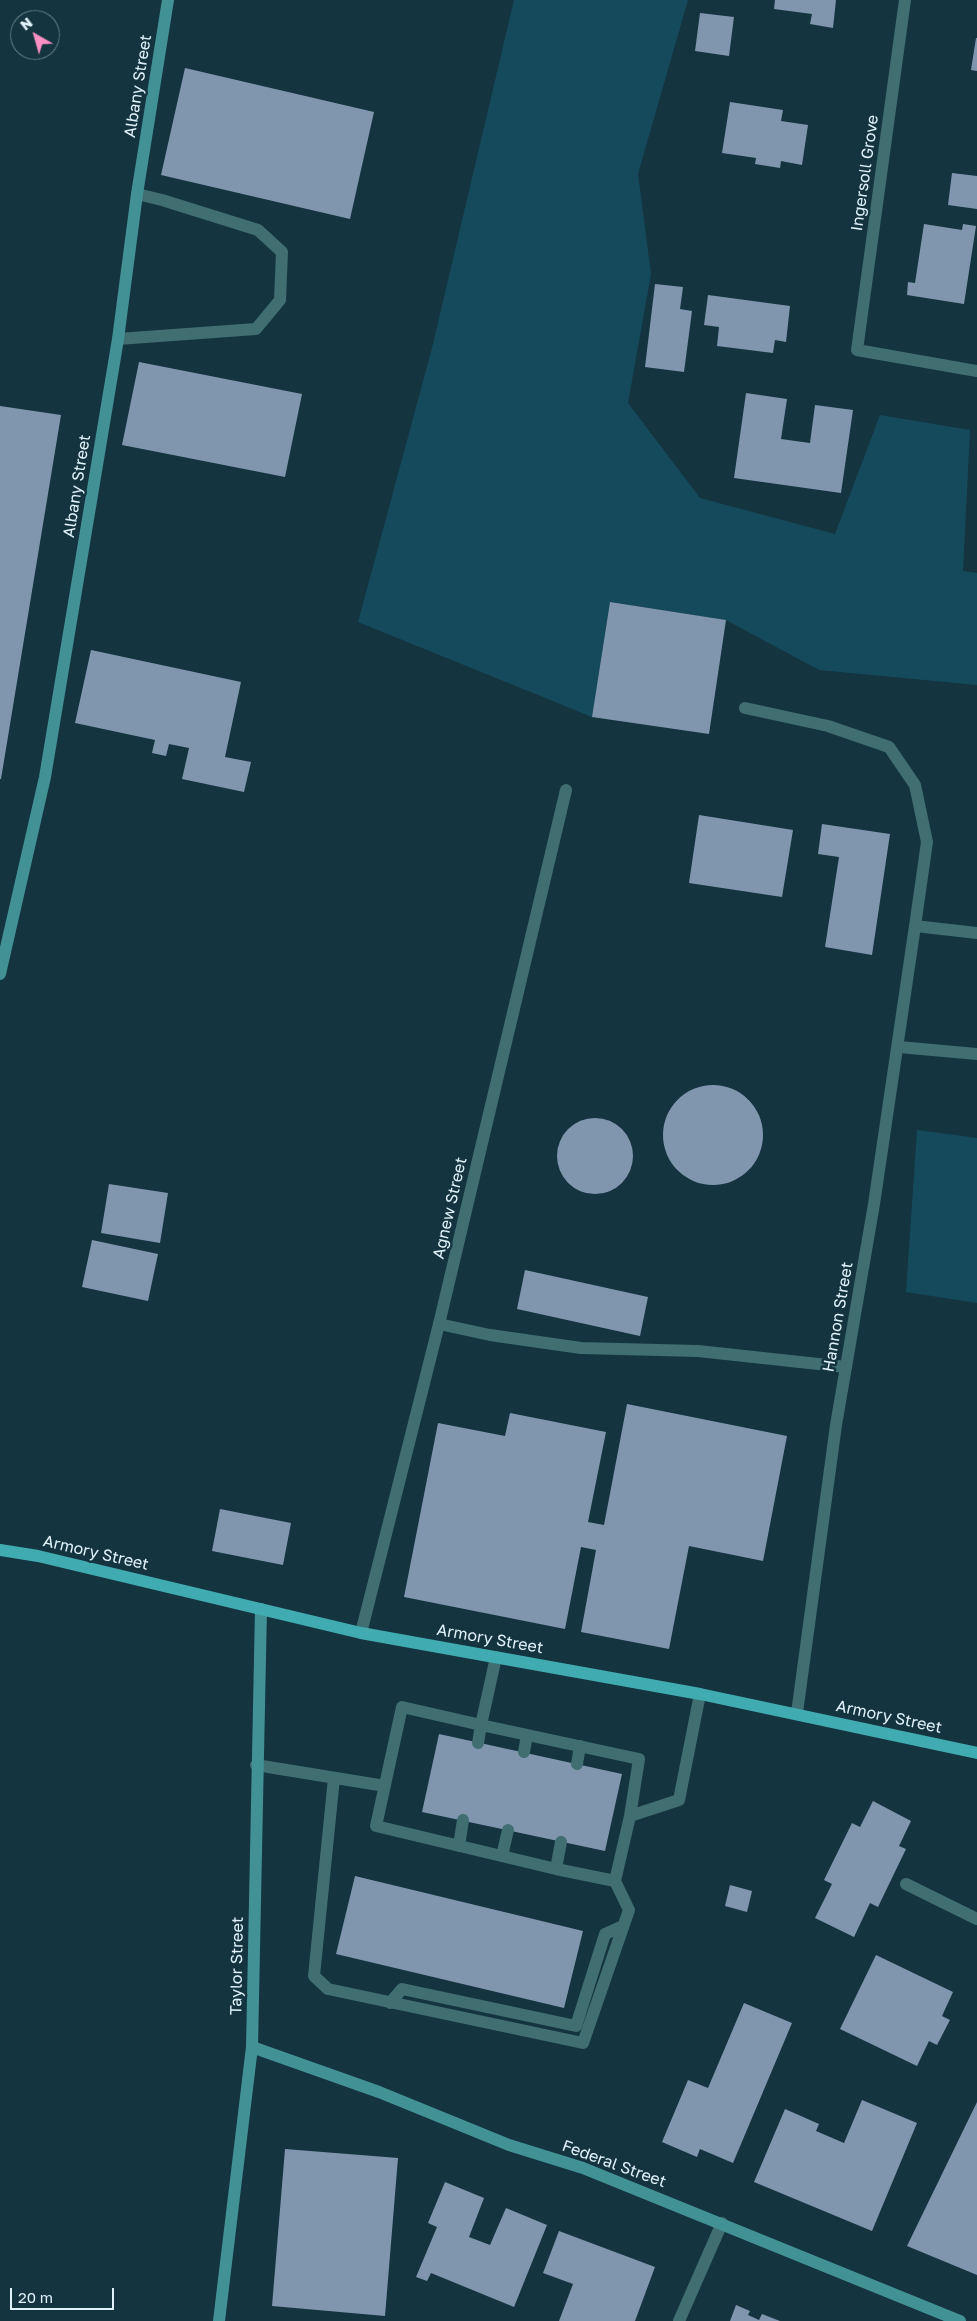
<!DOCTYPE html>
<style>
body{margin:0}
#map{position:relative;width:977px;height:2321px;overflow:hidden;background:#143440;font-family:"Golos Text",sans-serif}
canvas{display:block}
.north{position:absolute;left:10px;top:10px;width:50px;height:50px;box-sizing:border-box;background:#143440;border:1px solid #66808a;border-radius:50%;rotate:322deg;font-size:14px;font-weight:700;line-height:20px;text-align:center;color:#e1f3fa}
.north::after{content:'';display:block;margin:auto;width:18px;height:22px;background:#fc8fc3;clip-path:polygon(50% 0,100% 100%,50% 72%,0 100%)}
.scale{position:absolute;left:10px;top:2288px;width:104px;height:22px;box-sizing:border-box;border:2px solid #e1f3fa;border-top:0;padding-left:6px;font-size:15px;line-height:18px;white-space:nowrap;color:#e1f3fa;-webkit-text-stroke:4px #143440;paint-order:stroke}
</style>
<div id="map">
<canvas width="977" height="2321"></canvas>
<div class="north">N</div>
<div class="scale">20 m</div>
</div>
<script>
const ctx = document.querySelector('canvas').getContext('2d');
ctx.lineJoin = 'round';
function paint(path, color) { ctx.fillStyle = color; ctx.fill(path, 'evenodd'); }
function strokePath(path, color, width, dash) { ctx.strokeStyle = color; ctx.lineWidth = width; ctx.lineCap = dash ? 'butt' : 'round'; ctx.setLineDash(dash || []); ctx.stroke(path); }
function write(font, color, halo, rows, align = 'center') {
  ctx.font = font + ' "Golos Text",sans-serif'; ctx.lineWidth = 5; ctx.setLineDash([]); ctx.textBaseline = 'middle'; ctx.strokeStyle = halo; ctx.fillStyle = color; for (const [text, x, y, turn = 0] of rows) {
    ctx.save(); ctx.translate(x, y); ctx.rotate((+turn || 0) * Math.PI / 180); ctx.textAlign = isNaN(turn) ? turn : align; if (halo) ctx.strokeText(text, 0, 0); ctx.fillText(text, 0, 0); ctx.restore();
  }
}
const green = new Path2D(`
 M514,0H688L638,174L651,274L628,403L700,498L835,534L880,415L970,430L963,571L977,573V685L819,670L726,620L610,602L592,717L358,622L432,348Z
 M917,1130L977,1138V1303L906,1292Z`);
const building = new Path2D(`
 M775,0H836L833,28L810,24L812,14L774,9Z
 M700,13L734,17L729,56L695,51Z
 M976,38H977V71L971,70Z
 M185,68L374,112L350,219L161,175Z
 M730,102L783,110L781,121L808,125L802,165L781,161L780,168L755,164L756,158L722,153Z
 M952,173L977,176V209L948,205Z
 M924,224L962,230L963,224L976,226L964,304L907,295L908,282L915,283Z
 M655,284L683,287L680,309L692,311L684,372L645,367Z
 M708,295L790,306L786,342L775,340L773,353L717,346L719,327L704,325Z
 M139,362L302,394L285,477L122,445Z
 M746,393L787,399L781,439L810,443L815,405L853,410L841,493L734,478Z
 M0,406L61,415L1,779H0Z
 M610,602L726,620L709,734L592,717Z
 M91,650L241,682L225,757L251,762L244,792L182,779L189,748L169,744L166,756L152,753L155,740L75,723Z
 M699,815L793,830L782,897L689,883Z
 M822,824L890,834L872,955L825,947L839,857L818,854Z
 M663 1135a50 50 0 1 1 100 0a50 50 0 1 1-100 0Z
 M557 1156a38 38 0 1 1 76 0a38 38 0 1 1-76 0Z
 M109,1184L168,1193L160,1243L101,1233Z
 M92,1240L158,1254L148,1301L82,1287Z
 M525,1270L648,1297L640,1336L517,1309Z
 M627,1404L787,1436L763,1561L689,1546L669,1649L581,1632L596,1550L581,1547L565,1629L404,1597L438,1423L505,1436L510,1413L606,1432L588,1522L604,1525Z
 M220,1509L291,1523L283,1565L212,1551Z
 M439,1734L622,1774L605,1851L422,1812Z
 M873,1801L911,1821L899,1846L906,1849L878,1907L870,1903L854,1937L815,1918L832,1884L824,1880L852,1823L860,1827Z
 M355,1876L583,1931L564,2008L336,1954Z
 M730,1885L752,1891L747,1912L725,1906Z
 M876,1955L953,1992L942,2016L950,2020L937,2045L929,2041L917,2066L840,2029Z
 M744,2003L792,2023L733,2163L700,2149L697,2157L662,2142L688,2080L708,2088Z
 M862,2100L917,2123L872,2231L754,2182L785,2109L819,2124L816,2131L844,2143Z
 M977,2102V2275L907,2246Z
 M285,2149L398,2158L385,2316L272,2306Z
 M445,2182L484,2198L469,2237L490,2245L506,2208L547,2225L514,2307L431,2273L427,2281L416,2277L437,2227L428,2223Z
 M559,2231L655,2267L635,2321H559L573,2284L543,2273Z
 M736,2305L750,2311L748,2315L759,2320L762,2314L780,2321H730Z`);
const lane = new Path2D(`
 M118,339L256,329L280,300L282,252L258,230L162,200L137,194
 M745,708L828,726L889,747L915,785L927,842L915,926
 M899,1047L977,1054
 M439,1324L490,1335L581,1348L698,1351L846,1367
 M496,1657L481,1725L639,1759L630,1816L679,1800L700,1694
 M478,1743L481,1725L402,1707L376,1826L556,1869L615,1881L630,1816
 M524,1752L527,1735
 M577,1764L580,1746
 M256,1765L385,1786
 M334,1778L314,1976L328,1989L583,2043L629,1910L615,1881
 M459,1846L463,1820
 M502,1856L508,1830
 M556,1869L561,1842
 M906,1884L977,1919
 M390,2003L402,1989L576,2026L605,1934L623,1926`);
const street = new Path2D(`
 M905,0L857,350L977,371
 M361,1633L439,1324L566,790
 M797,1713L836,1425L874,1204L915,926L977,933
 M679,2321L722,2223`);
const secondary = new Path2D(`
 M0,974L45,777L118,339L137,194L168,0
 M252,2047L379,2092L509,2145L583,2168L960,2321
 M219,2321L252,2047L261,1609`);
const primary = new Path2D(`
 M0,1550L38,1556L361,1633L700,1694L977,1753`);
const streetNames = [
 ["Albany Street",138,86,-81],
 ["Ingersoll Grove",865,173,-82],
 ["Albany Street",77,486,-81],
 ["Agnew Street",450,1208,-77],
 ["Hannon Street",838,1317,-80],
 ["Armory Street",96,1553,13],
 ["Armory Street",490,1639,10],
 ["Armory Street",889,1717,12],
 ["Taylor Street",237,1966,-89],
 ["Federal Street",614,2164,20]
];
paint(green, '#154a5c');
paint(building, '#8096ae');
strokePath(lane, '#406e71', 12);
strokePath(street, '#406e71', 12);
strokePath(secondary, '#429195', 12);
strokePath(primary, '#40acb1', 12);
write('16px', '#e1f3fa', '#143440', streetNames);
</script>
